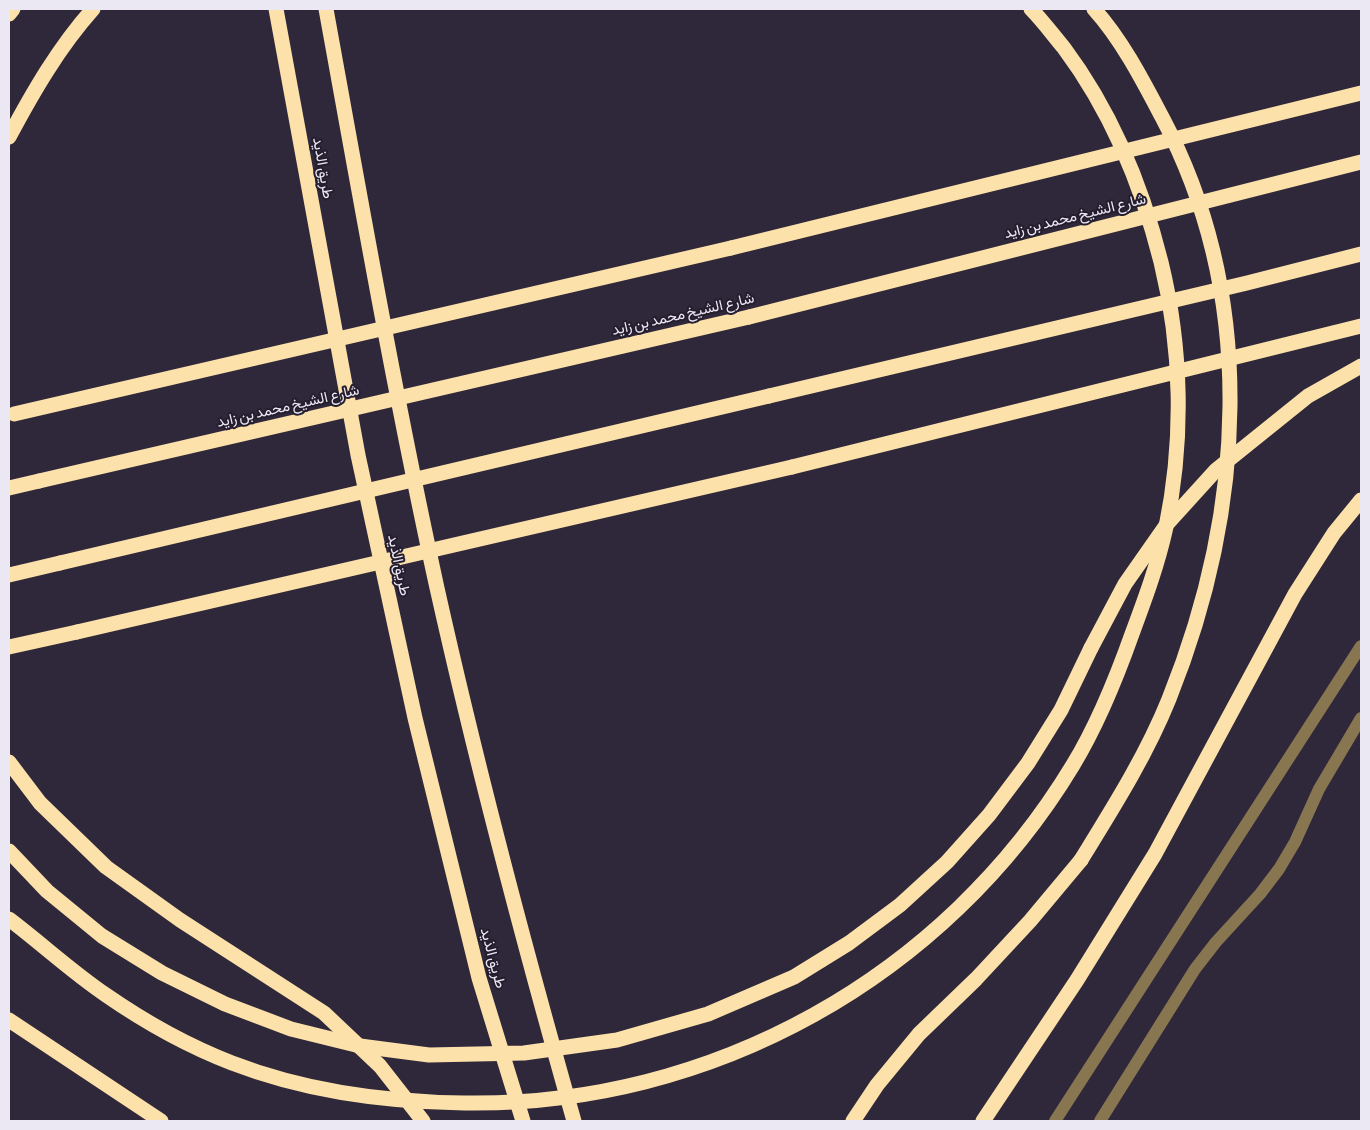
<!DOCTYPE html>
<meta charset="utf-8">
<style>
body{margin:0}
#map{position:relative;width:1370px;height:1130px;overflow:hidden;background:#2f283a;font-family:"Asap Condensed",sans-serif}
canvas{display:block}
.frame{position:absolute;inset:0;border:10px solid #ebe7f3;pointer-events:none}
</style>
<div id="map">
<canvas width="1370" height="1130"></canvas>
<div class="frame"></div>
</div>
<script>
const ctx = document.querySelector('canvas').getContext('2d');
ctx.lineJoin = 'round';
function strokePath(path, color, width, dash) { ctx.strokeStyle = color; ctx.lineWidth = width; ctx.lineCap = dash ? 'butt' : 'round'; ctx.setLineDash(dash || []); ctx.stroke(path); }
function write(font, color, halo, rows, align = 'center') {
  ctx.font = font + ' "Asap Condensed",Vazirmatn,sans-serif'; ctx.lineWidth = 4; ctx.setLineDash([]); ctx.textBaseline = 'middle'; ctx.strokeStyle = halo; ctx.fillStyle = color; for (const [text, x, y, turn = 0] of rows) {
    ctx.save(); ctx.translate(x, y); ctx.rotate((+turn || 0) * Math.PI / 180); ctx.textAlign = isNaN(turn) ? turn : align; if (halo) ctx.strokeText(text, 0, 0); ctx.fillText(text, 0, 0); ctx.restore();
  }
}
const minor = new Path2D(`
 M1055,1121L1361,646
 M1100,1121L1195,969L1216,942L1260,894L1279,869L1295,842L1319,789L1361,718`);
const highway = new Path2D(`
 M276,9L358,455L415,718L479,978L523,1121
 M326,9C361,202 395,396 437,588C477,767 524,945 574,1121
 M9,14L13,9
 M9,137C33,92 59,47 93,9
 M731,248L1361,93
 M749,317L1361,162
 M769,396L1247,283L1361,254
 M792,467L1361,326
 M9,488L39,481
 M9,575L60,563
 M9,647L77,632
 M1091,648L1125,584L1167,524L1216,470L1308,396L1361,366
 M9,762L40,803L106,867L180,920L324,1013L380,1066L423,1121
 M9,1020L161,1121
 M853,1121L877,1085L919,1034L976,979L1030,921L1081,860
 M983,1121L1077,980L1155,854L1295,594L1334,533L1361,500`);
const highwayBridge = new Path2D(`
 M14,414L731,248
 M39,481L749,317
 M60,563L769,396
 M77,632L792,467
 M9,851L47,891L102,936L162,973L225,1004L291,1029L360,1046L429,1055L524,1053L617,1040L708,1014L794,977L849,943L900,905L947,862L989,815L1028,763L1061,710L1091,648
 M1081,860C1113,808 1146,756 1169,699C1244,512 1259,300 1162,117C1143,81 1122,40 1094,9
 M9,919C42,944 72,972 106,995C145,1022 188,1046 232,1063C307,1092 385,1102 464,1103C712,1107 945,977 1073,765C1098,724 1116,679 1132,634C1145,599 1158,564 1166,527C1184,440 1182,348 1161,262C1142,186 1111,111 1064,48C1053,35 1043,21 1031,9`);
const streetNames = [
 ["طريق الذيد",323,168,80],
 ["شارع الشيخ محمد بن زايد",1075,216,-14],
 ["شارع الشيخ محمد بن زايد",683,314,-13],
 ["شارع الشيخ محمد بن زايد",288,406,-13],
 ["طريق الذيد",399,565,78],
 ["طريق الذيد",493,958,75]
];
strokePath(minor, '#887651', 12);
strokePath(highway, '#fce1aa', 15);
strokePath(highwayBridge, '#fce1aa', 15);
write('15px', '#ebe7f3', '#251e2f', streetNames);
</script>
